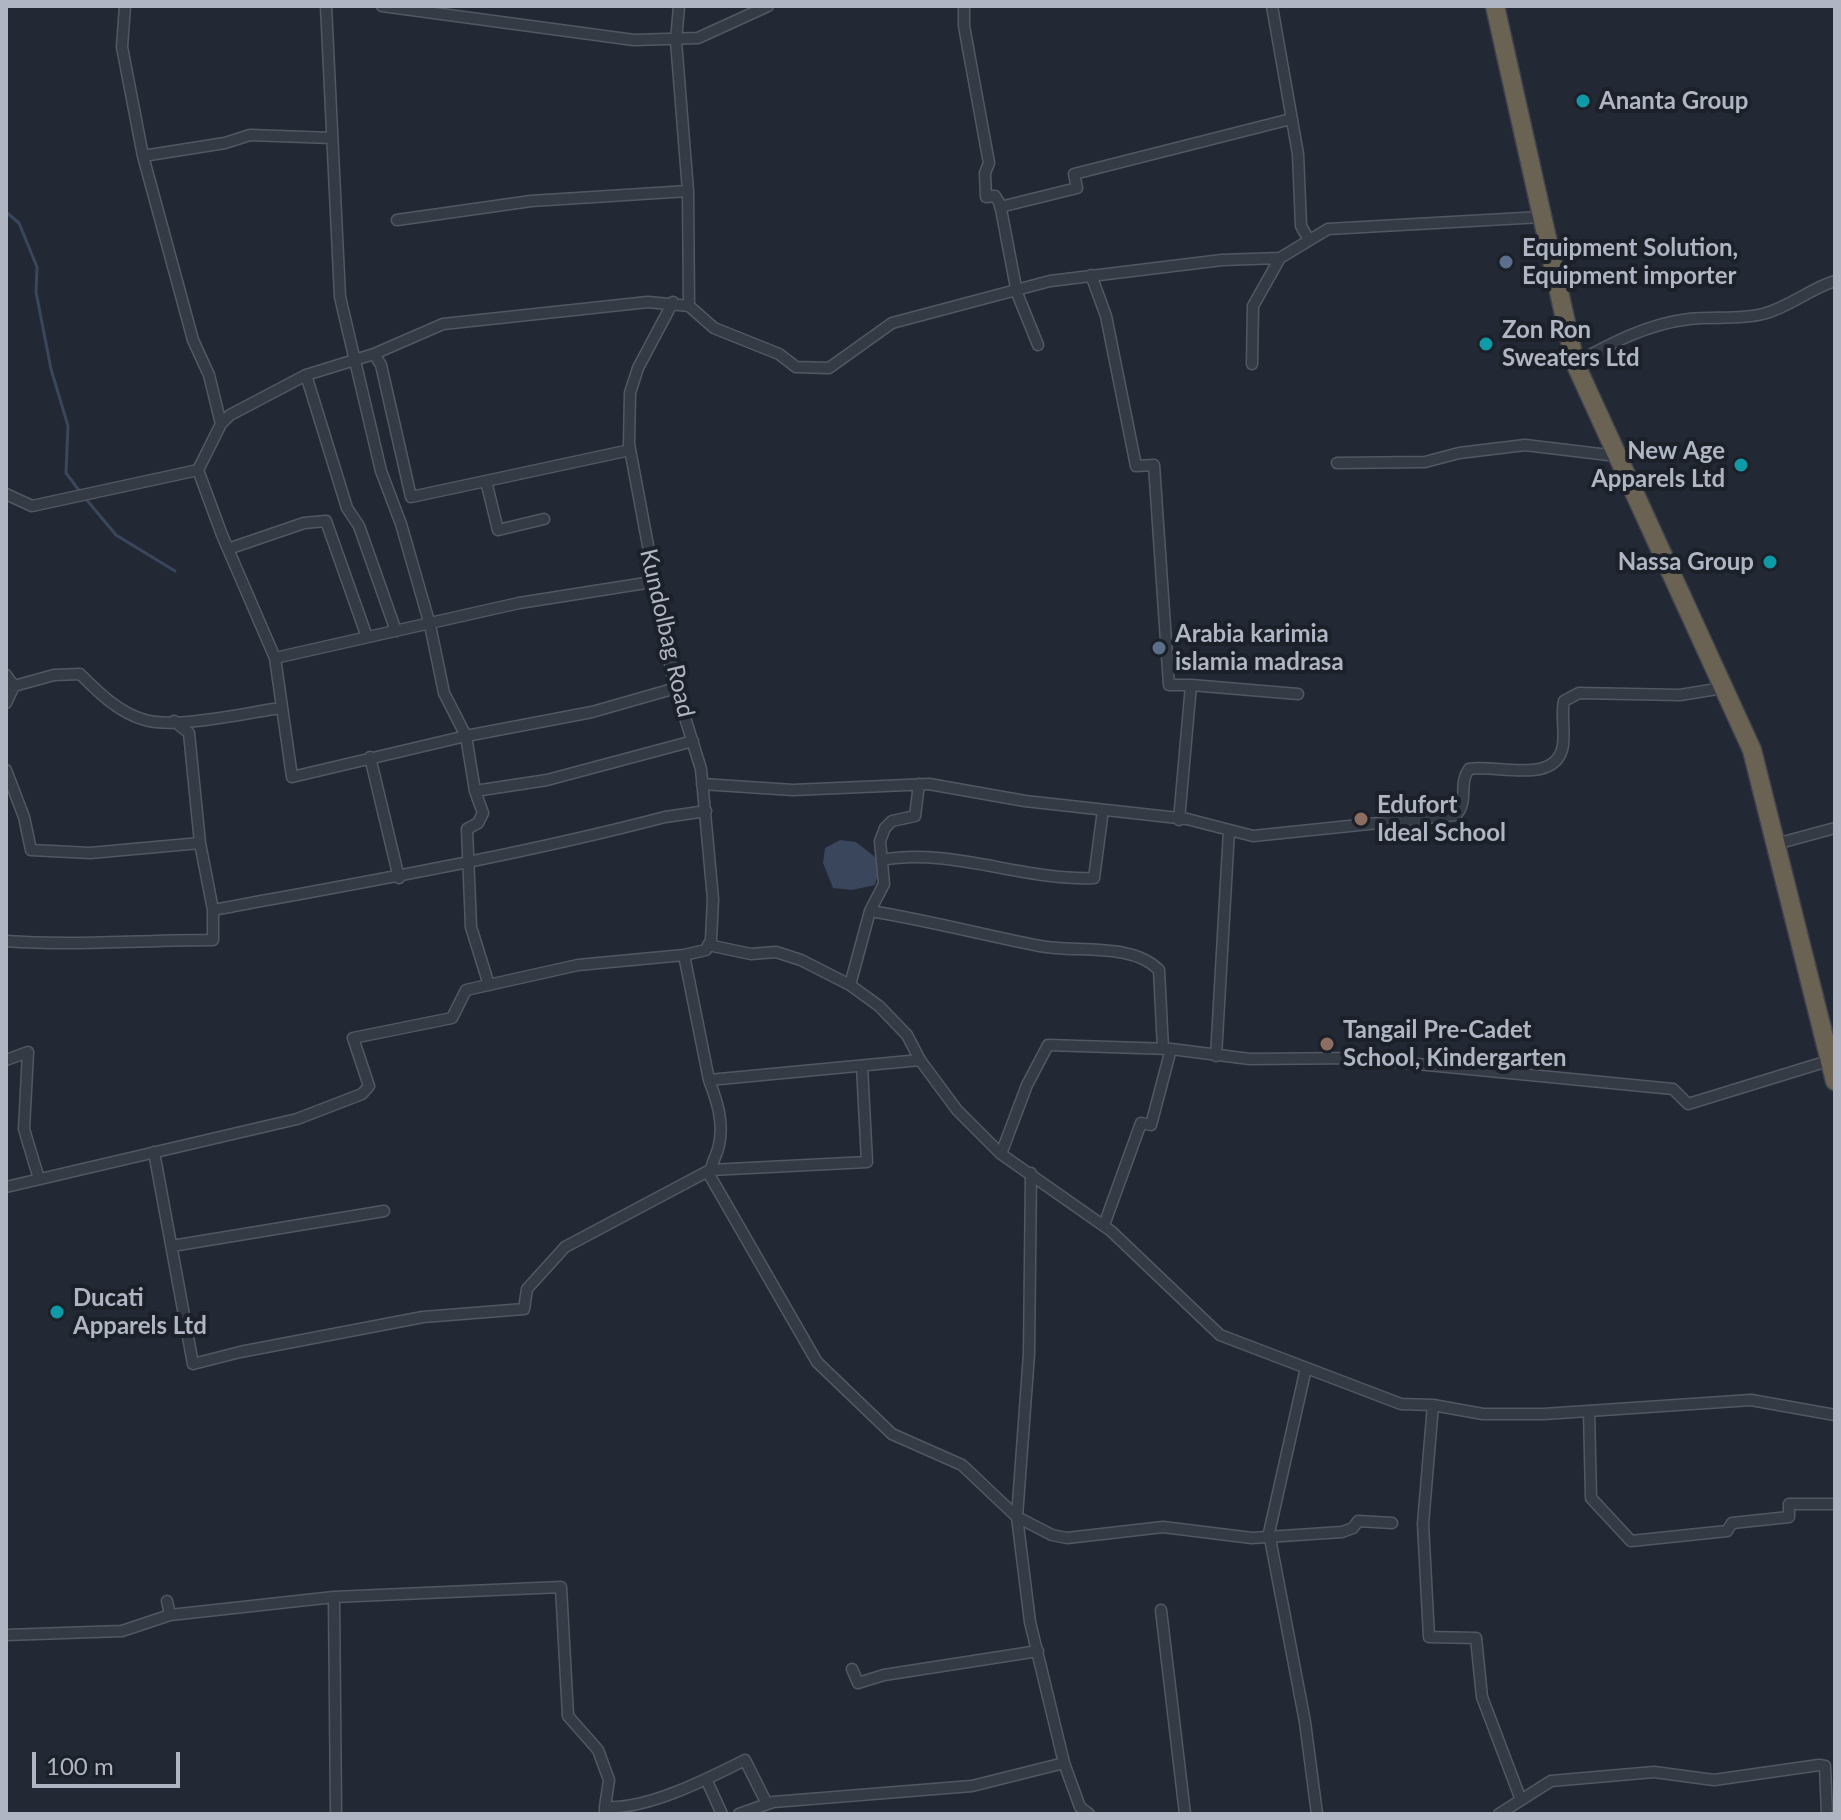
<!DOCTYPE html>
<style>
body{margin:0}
#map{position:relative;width:1841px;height:1820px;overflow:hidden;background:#222934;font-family:Lato,sans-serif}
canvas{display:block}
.frame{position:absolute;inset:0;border:8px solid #afb5c2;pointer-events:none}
.scale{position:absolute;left:32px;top:1752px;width:148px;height:36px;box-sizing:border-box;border:4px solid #afb5c2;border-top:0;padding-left:10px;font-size:24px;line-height:28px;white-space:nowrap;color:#afb5c2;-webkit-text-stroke:6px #1b2029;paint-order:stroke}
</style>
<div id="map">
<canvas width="1841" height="1820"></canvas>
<div class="frame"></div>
<div class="scale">100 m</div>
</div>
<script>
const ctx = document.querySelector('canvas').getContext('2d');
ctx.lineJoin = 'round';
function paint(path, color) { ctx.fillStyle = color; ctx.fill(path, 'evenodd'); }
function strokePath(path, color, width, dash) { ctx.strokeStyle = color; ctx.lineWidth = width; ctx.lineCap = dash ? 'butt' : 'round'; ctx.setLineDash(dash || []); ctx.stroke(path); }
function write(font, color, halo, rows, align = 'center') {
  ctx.font = font + ' Lato,sans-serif'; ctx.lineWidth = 8; ctx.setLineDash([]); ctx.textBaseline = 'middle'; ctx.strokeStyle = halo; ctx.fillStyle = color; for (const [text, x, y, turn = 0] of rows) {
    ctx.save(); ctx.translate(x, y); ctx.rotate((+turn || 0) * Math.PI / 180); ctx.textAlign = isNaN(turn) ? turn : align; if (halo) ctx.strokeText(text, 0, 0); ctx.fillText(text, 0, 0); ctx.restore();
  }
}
const water = new Path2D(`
 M840,840L856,842L876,858L878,874L875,885L852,890L833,888L823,863L825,848Z`);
const stream = new Path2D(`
 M6,212L19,223L37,267L36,292L51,369L68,426L66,473L81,493
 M86,499L116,535L175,571`);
const street = new Path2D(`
 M125,6L122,47L143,156L225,143L250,135L332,138
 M326,6L340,297L381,471L401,524L430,625L444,693L466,736L475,791L483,813L478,823L467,829L471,927L489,985
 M382,6L634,40L698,38L768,6
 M679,6L676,41L688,191L689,306
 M964,6V26L989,163L985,173L986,197L995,196L1000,204L1017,293L1038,345
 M1272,6L1298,154L1301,226L1309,240
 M143,156L193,340L209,375L221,424
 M1000,207L1077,188L1074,174L1291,119
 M397,220L531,201L688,191
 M1091,275L1106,316L1136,466L1154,465L1169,685H1191
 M673,302L638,368L630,393L629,444L673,679L701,769L713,899L711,940L706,950L684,955
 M374,354L381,365L411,497L486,481L498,530L544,519
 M1575,363C1612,343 1647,324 1689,319C1713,316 1739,320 1763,314C1790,307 1809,289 1835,281
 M1252,364L1253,306L1280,258
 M306,375L347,508L359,526L396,631
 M1337,463L1425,462L1459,453L1525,445L1617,456
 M198,470L222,535L275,658L292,777L466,736L592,712L676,688
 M486,481L630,450
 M6,494L32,506L198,470L221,424L230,415L306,375L374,354L443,324L648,302L689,306L714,328L779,354L796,367L829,368L892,323L1050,281L1222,260L1280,258L1328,229L1541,217
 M228,549L304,523L326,521L367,637
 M275,658L519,603L652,582
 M6,675L14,686L54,675L80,674C98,692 119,713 145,720C176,729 246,713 280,708
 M6,703L14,686
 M174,721L189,733L200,843L213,910
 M370,757L399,878
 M6,770L24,817L31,850L90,853L200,843
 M702,784L793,790L929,784L1025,801L1187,819L1253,836L1456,815C1469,801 1458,784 1469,769C1497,764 1557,786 1563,745C1565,730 1561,715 1564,701L1579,693L1680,695L1723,688
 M475,791L547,780L693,741
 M1179,820L1191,685L1298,694
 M1776,844L1835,828
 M882,860C950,847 1024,881 1094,878L1103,810
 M870,911L884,884L880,841L885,828L892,821L915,816L919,784
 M6,941C75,946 144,940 213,940V910C364,882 516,856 665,817L706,811
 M708,945L751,954L776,952L801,960L850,985L879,1006L907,1035L920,1060
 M850,985L870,911C927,920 983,935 1040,946C1076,953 1131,942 1159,970L1163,1049
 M1216,1056L1229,831
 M6,1060L28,1052L24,1129L39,1179
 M709,1080C717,1101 724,1122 719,1145C717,1156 710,1164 710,1176L817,1362L892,1434L962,1465L1017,1517L1030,1622L1064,1763L1080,1807L1089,1814
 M154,1152L193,1364L240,1352L423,1317L524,1309L527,1289L565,1247L710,1170L867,1162L862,1066
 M1001,1154L1027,1085L1048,1045L1171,1049L1250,1059L1356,1058L1673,1089L1688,1104L1828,1061
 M1031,1173L1029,1354L1017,1517L1052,1535L1067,1538L1163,1527L1252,1538L1342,1532L1353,1528L1358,1521L1392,1523
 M6,1187L297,1119L362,1094L369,1086L353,1038L452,1018L466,990L578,965L684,955L709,1080L920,1060L957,1110L1001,1154L1111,1231L1220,1335L1401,1404L1433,1405L1483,1414H1544L1751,1400L1835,1415
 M1104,1225L1141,1123L1151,1125L1171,1049
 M172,1246L384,1211
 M1306,1368L1269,1533L1305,1722L1317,1814
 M1433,1405L1423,1524L1429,1637L1476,1638L1482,1697L1521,1800
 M1589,1411L1591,1498L1631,1541L1727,1531L1732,1523L1789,1517V1504H1835
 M334,1597L336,1814
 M167,1601L170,1615L334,1597L561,1587L568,1716L598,1750L609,1780L605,1807
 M1161,1610L1185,1814
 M6,1635L122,1631L170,1615
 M852,1669L858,1683L884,1675L1038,1651
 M706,1779L722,1814
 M605,1812V1807C647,1810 707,1779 745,1760L767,1804
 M739,1814L773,1802L972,1786L1064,1763
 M1499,1814L1551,1781L1654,1772L1714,1780L1819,1765L1825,1766L1827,1814`);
const highway = new Path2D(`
 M1495,6L1575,363L1752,750L1835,1081`);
const markers = [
 [1583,101,8,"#0f9aa8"],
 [1506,262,8,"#5c6f8a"],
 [1486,344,8,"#0f9aa8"],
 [1741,465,8,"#0f9aa8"],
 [1770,562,8,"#0f9aa8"],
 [1159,648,8,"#5c6f8a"],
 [1361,819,8,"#8d6e63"],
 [1327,1044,8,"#8d6e63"],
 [57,1312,8,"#0f9aa8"]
];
const poiNames = [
 ["Ananta Group",1599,101],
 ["Equipment Solution,",1522,248],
 ["Equipment importer",1522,276],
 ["Zon Ron",1502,330],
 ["Sweaters Ltd",1502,358],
 ["New Age",1725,451,"right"],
 ["Apparels Ltd",1725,479,"right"],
 ["Nassa Group",1754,562,"right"],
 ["Arabia karimia",1175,634],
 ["islamia madrasa",1175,662],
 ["Edufort",1377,805],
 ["Ideal School",1377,833],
 ["Tangail Pre-Cadet",1343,1030],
 ["School, Kindergarten",1343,1058],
 ["Ducati",73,1298],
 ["Apparels Ltd",73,1326]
];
const streetNames = [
 ["Kundolbag Road",667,633,77]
];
paint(water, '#39465c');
strokePath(stream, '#39465c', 3);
strokePath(street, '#525863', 13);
strokePath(highway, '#3f454f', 21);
strokePath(street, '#353b45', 10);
strokePath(highway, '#6a6253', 18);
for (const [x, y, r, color] of markers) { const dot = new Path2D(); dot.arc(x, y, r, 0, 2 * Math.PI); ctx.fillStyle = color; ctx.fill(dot); strokePath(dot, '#1b2029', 3); }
write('bold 24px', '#afb5c2', '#1b2029', poiNames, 'left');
write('24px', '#afb5c2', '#1b2029', streetNames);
</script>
